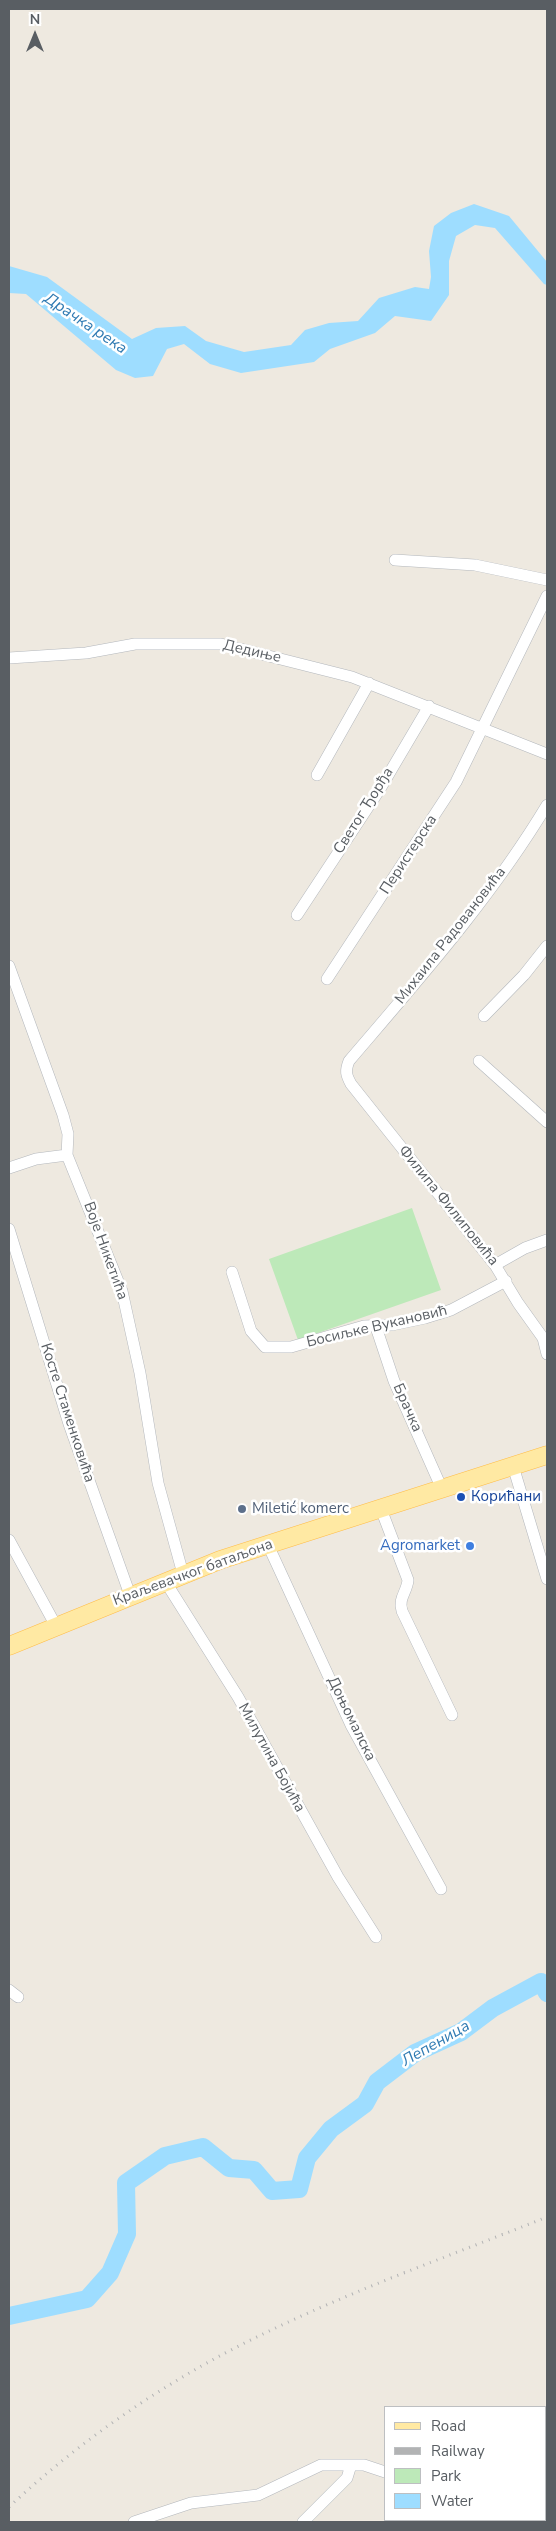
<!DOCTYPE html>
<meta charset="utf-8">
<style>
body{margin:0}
#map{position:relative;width:556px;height:2531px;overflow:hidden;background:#eee9e0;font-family:"Nunito Sans",sans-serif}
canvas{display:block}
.frame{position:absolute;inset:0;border:10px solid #595e63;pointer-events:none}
.legend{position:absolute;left:384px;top:2406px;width:162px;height:115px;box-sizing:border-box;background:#fff;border:1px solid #bdbfc1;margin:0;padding:6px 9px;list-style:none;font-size:15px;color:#595e63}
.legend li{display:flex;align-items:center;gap:10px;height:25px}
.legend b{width:25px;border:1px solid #bdbfc1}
.north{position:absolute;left:10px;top:10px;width:50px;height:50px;-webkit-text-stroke:4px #fff;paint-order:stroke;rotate:0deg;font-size:14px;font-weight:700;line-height:20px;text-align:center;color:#595e63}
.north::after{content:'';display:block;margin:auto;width:18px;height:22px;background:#595e63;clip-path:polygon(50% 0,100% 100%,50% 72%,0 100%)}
</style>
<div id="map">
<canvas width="556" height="2531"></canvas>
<div class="frame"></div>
<ul class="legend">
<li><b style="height:6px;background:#ffe9a3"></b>Road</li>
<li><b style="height:6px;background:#b2b3b4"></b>Railway</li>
<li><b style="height:14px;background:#bde9b9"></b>Park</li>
<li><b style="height:14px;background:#9eddff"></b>Water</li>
</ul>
<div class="north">N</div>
</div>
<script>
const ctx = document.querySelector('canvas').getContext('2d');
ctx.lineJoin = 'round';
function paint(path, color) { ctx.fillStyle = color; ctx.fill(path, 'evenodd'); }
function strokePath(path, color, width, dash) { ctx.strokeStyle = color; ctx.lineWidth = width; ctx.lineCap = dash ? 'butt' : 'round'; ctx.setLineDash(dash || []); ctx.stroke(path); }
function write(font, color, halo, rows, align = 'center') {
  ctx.font = font + ' "Nunito Sans",sans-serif'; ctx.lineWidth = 5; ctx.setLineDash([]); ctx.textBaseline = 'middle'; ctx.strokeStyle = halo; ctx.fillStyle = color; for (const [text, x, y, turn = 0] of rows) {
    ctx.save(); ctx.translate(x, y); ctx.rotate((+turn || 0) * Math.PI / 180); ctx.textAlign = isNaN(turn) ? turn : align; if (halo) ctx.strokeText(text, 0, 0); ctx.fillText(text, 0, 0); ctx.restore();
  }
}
const green = new Path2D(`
 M412,1208L441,1290L298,1340L269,1259Z
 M545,2467H547V2522H391L394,2520H545Z`);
const water = new Path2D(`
 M474,204L509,216L547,262V285L544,284L495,228L475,225L456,236L449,261V295L431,321L395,316L375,333L330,349L314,362L241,373L210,364L184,344L167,349L153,376L135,378L116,370L26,294L9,293V266L47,277L132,339L156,328L185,326L206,341L244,352L291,345L305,330L329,323L358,321L379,298L415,287L429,289L431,277L429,251L434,226L451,213Z`);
const river = new Path2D(`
 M9,2316L87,2299L110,2273L127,2234L126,2183L165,2156L203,2147L229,2168L254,2170L272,2191L299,2189L307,2158L331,2129L365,2104L377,2082L415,2053L461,2032L493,2008L541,1982L547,1993`);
const street = new Path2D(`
 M395,560L475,565L547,580
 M9,658L86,653L135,644H221L352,677L547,754
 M317,775L369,683
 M547,805C491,898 419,979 349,1061C345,1071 346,1075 351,1084L495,1265L518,1303L543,1338L547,1354
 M297,915L380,789L429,706
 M9,966L63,1115L68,1134L67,1155L122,1291L140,1373L158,1483L183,1574
 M327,979L456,782L547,596
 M484,1016L524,975L547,946
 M479,1061L547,1122
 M9,1168L36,1159L67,1155
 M9,1229L69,1424L130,1595
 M495,1265L525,1248L547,1240
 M232,1272L251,1331L265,1347H291L364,1326L392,1325L425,1318L451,1310L506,1281
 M376,1327L394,1381L442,1489
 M513,1466L547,1579
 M381,1509L408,1580C407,1592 398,1598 402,1611L452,1715
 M9,1540L56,1626
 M268,1545L351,1725L441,1889
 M165,1581L238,1697L338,1877L376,1937
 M9,1990L18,1997
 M545,2459L547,2458
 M134,2522L191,2503L258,2495L321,2465H364L385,2472
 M303,2522L347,2478L351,2465`);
const primary = new Path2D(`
 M9,1646L220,1560L547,1455`);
const rail = new Path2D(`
 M9,2507C83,2438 169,2379 261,2335C353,2290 452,2255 547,2217`);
const markers = [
 [461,1497,5,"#1a4fb4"],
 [242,1509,5,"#5c6f8a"],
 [470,1546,5,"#3f7fe0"]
];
const streetNames = [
 ["Дедиње",252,652,13],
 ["Светог Ђорђа",364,811,-58],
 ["Перистерска",409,855,-57],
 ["Михаила Радовановића",451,936,-52],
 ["Филипа Филиповића",448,1206,51],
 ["Воје Никетића",105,1251,70],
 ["Босиљке Вукановић",377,1327,-13],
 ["Брачка",407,1408,66],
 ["Косте Стаменковића",67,1413,72],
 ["Краљевачког батаљона",193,1573,-20],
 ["Доњомалска",351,1719,64],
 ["Милутина Бојића",271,1758,61]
];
const transitNames = [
 ["Корићани",471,1497]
];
const serviceNames = [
 ["Miletić komerc",252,1509]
];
const shopNames = [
 ["Agromarket",460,1546]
];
const waterNames = [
 ["Драчка река",85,324,34],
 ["Лепеница",436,2044,-30]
];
paint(green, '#bde9b9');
paint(water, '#9eddff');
strokePath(river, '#9eddff', 18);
strokePath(street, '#b3b7bc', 12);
strokePath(primary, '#ffbc47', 19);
strokePath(street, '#fff', 11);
strokePath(primary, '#ffe9a3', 18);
strokePath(rail, '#b2b3b4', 3, [1, 6]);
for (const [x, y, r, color] of markers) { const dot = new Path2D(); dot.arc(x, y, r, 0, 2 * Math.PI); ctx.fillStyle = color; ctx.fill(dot); strokePath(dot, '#fff', 2); }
write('15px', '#595e63', '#fff', streetNames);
write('15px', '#164399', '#fff', transitNames, 'left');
write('15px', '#4e5e75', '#fff', serviceNames, 'left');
write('15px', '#366cbe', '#fff', shopNames, 'right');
write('italic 16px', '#2f7ab2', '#fff', waterNames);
</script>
